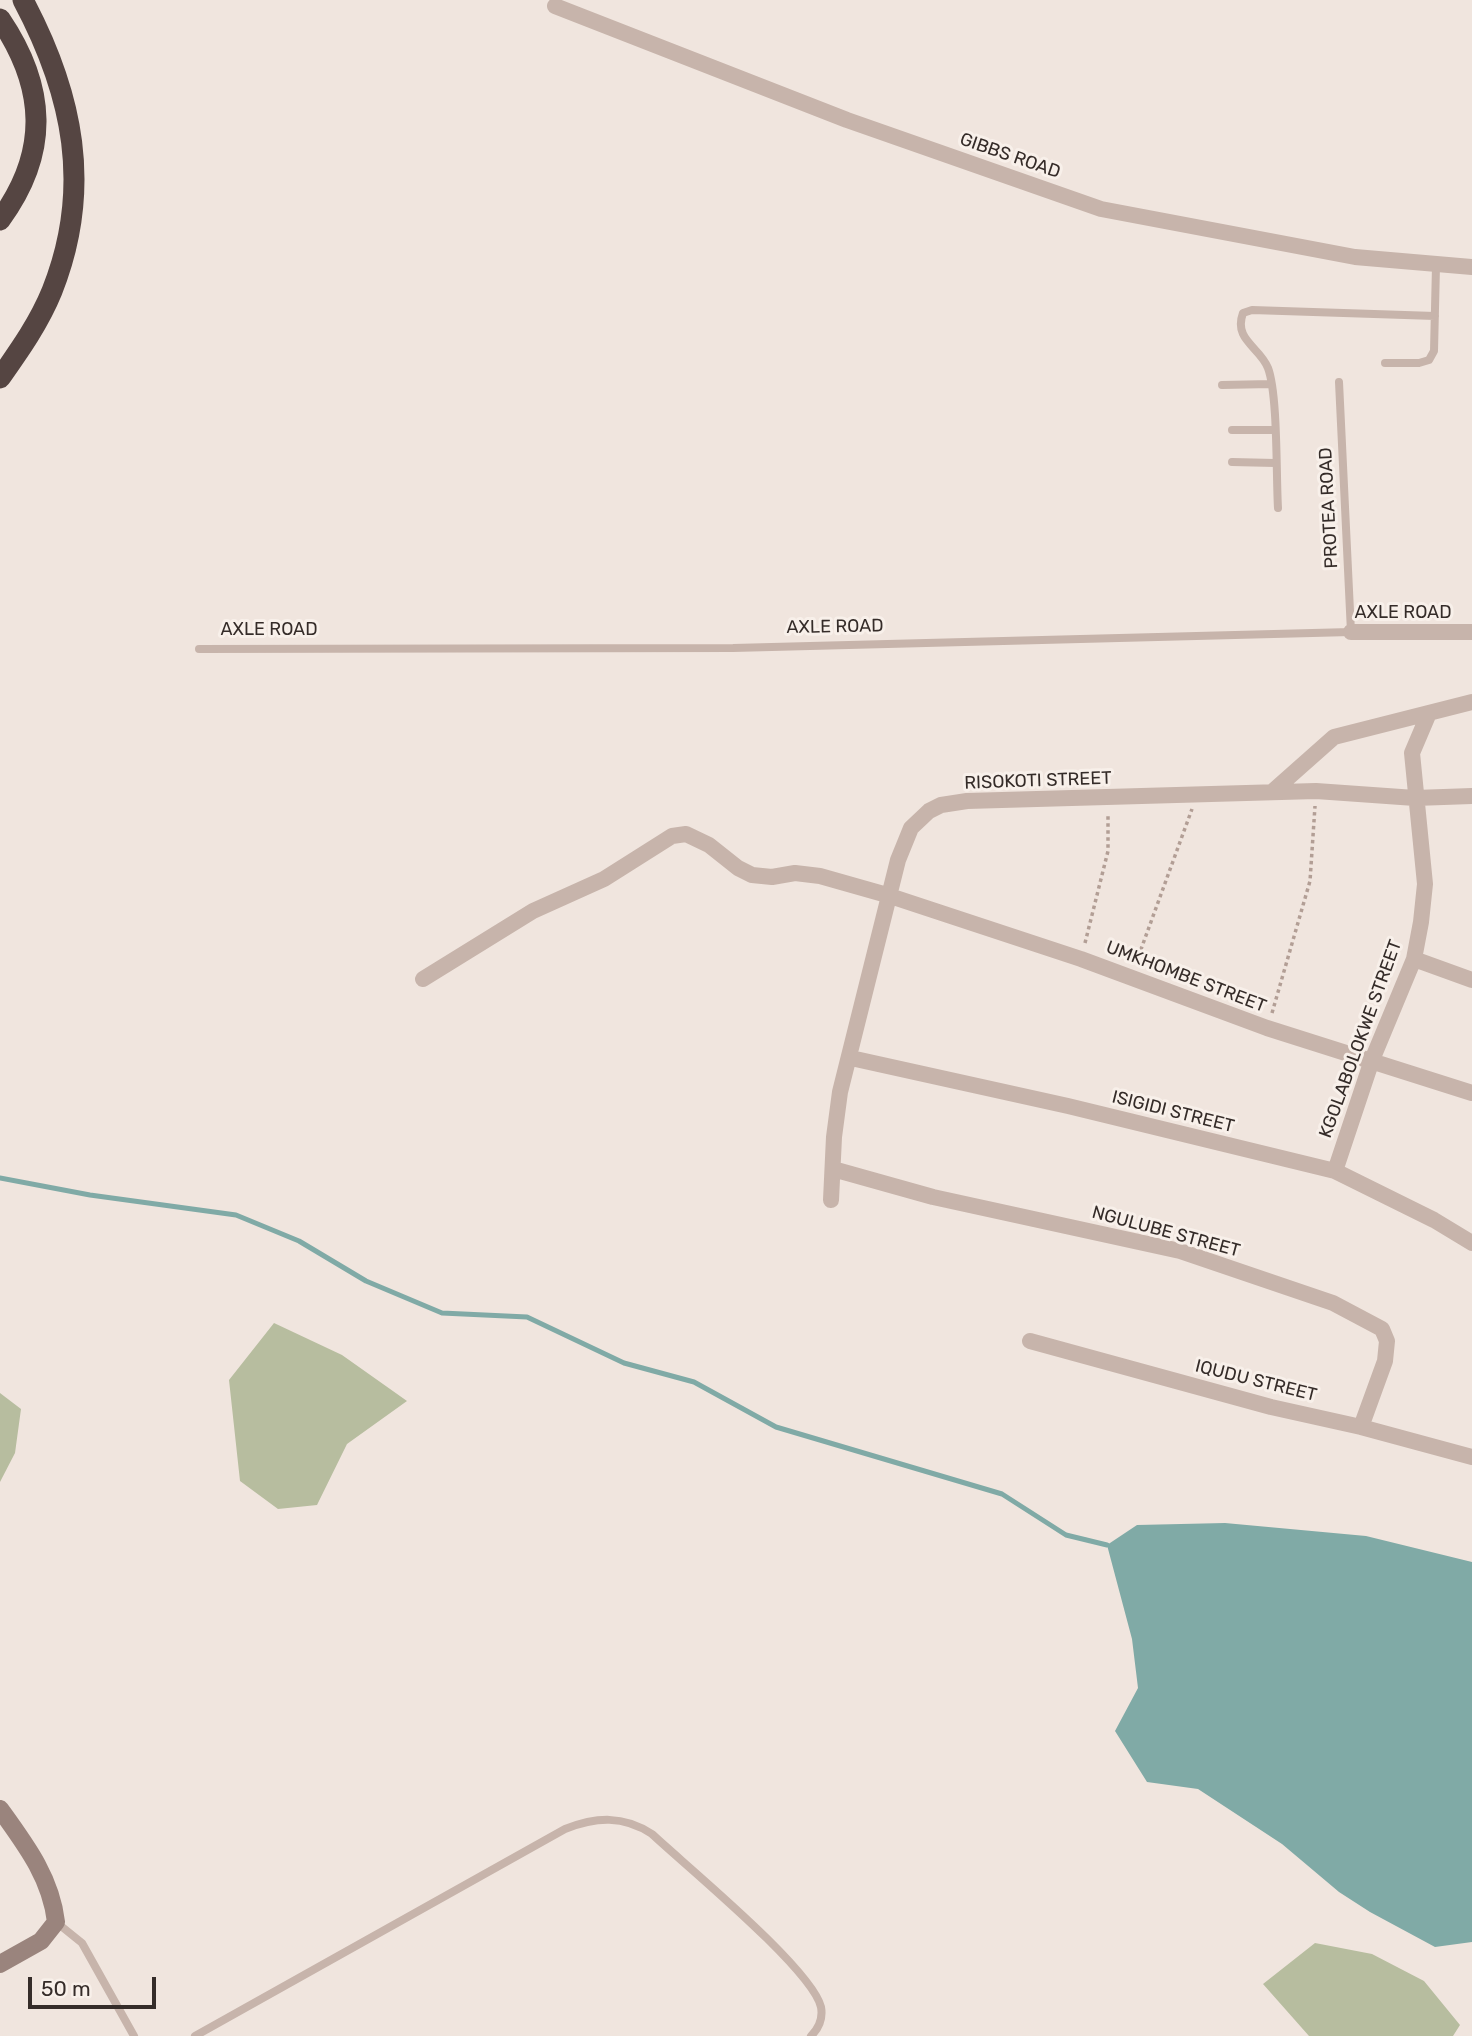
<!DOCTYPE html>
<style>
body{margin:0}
#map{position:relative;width:1472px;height:2036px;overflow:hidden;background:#f0e5de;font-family:Rubik,sans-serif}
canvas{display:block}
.scale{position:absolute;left:28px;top:1977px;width:128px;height:32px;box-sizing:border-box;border:4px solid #352c29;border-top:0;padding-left:9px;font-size:21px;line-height:24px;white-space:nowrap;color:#352c29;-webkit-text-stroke:5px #f8f0ea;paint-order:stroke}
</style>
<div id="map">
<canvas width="1472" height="2036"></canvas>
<div class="scale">50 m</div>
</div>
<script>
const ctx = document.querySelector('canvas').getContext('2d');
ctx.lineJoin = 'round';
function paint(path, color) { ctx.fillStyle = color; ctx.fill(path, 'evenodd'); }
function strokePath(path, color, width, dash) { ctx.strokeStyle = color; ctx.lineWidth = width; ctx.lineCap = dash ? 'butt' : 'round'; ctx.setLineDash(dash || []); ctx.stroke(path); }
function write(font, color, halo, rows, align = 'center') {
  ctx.font = font + ' Rubik,sans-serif'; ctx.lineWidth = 6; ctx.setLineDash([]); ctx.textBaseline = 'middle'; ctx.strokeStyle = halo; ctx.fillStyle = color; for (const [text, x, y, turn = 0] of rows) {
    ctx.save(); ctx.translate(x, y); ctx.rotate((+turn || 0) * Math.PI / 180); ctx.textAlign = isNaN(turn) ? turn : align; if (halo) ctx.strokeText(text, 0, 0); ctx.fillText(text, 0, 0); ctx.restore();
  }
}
const green = new Path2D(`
 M274,1323L342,1355L407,1401L347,1444L317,1505L278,1509L240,1481L229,1380Z
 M0,1393L21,1409L15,1453L0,1482Z
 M1315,1943L1372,1954L1424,1981L1460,2025L1453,2036H1309L1263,1984Z`);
const water = new Path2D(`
 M1225,1523L1366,1536L1472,1562V1942L1435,1947L1370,1912L1339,1892L1282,1844L1198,1789L1147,1782L1115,1731L1138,1688L1132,1639L1107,1545L1137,1525Z`);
const stream = new Path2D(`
 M0,1178L90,1195L236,1215L299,1241L366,1281L442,1313L527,1317L624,1363L694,1382L776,1427L1002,1494L1066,1535L1107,1545`);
const path = new Path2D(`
 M1085,943L1108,851V813
 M1136,963L1192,809
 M1272,1013L1310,881L1315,806`);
const lane = new Path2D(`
 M1385,363H1419L1429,360L1434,351L1436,266
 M1222,385L1271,384
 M1232,430H1273
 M1232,462L1275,463
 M1278,508C1276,475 1278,395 1268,368C1260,347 1233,340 1243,313L1252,310L1435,316
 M199,649L733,648L1351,632L1339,382
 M56,1922L82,1943L134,2036
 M195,2036L565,1829C596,1817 623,1815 652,1834C685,1865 812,1969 821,2007C823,2018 819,2028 811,2036`);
const street = new Path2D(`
 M555,6L847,120L1101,209L1355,257L1472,267
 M1351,632H1472
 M1272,792L1334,737L1472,702
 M1414,959L1472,980
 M423,979L533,911L604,879L672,836L686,834L709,845L738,868L752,875L772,877L795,873L820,876L887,895L1081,959L1267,1028L1472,1093
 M851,1058L1068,1106L1335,1171L1434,1220L1472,1243
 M833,1169L933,1197L1180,1251L1333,1303L1382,1329L1387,1341L1385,1361L1361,1427
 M1335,1171L1372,1060L1414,959L1421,922L1425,884L1412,753L1429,713
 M831,1200L834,1137L840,1092L898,860L911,828L929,811L941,805L967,801L1316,791L1415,798L1472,796
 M1030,1341L1271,1407L1361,1427L1472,1457`);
const secondary = new Path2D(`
 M0,1809C26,1845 51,1878 56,1922L41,1941L0,1964`);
const highway = new Path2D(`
 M0,19C46,87 50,152 0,220
 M0,378C19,351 39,323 52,291C93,188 73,94 23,0`);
const streetNames = [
 ["GIBBS ROAD",1010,156,19],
 ["PROTEA ROAD",1329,508,-93],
 ["AXLE ROAD",1403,613],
 ["AXLE ROAD",835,627,-1],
 ["AXLE ROAD",269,630],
 ["RISOKOTI STREET",1038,781,-2],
 ["UMKHOMBE STREET",1186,977,21],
 ["KGOLABOLOKWE STREET",1361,1039,-70],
 ["ISIGIDI STREET",1173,1112,14],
 ["NGULUBE STREET",1166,1232,15],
 ["IQUDU STREET",1256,1381,14]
];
paint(green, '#b7bd9f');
paint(water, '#80aaa6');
strokePath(stream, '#80aaa6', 5);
strokePath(path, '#b29e95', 3.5, [3.5, 3.5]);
strokePath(lane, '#c7b4ab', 8);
strokePath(street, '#c7b4ab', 16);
strokePath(secondary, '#9a847d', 18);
strokePath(highway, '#554542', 21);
write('18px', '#352c29', '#f8f0ea', streetNames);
</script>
